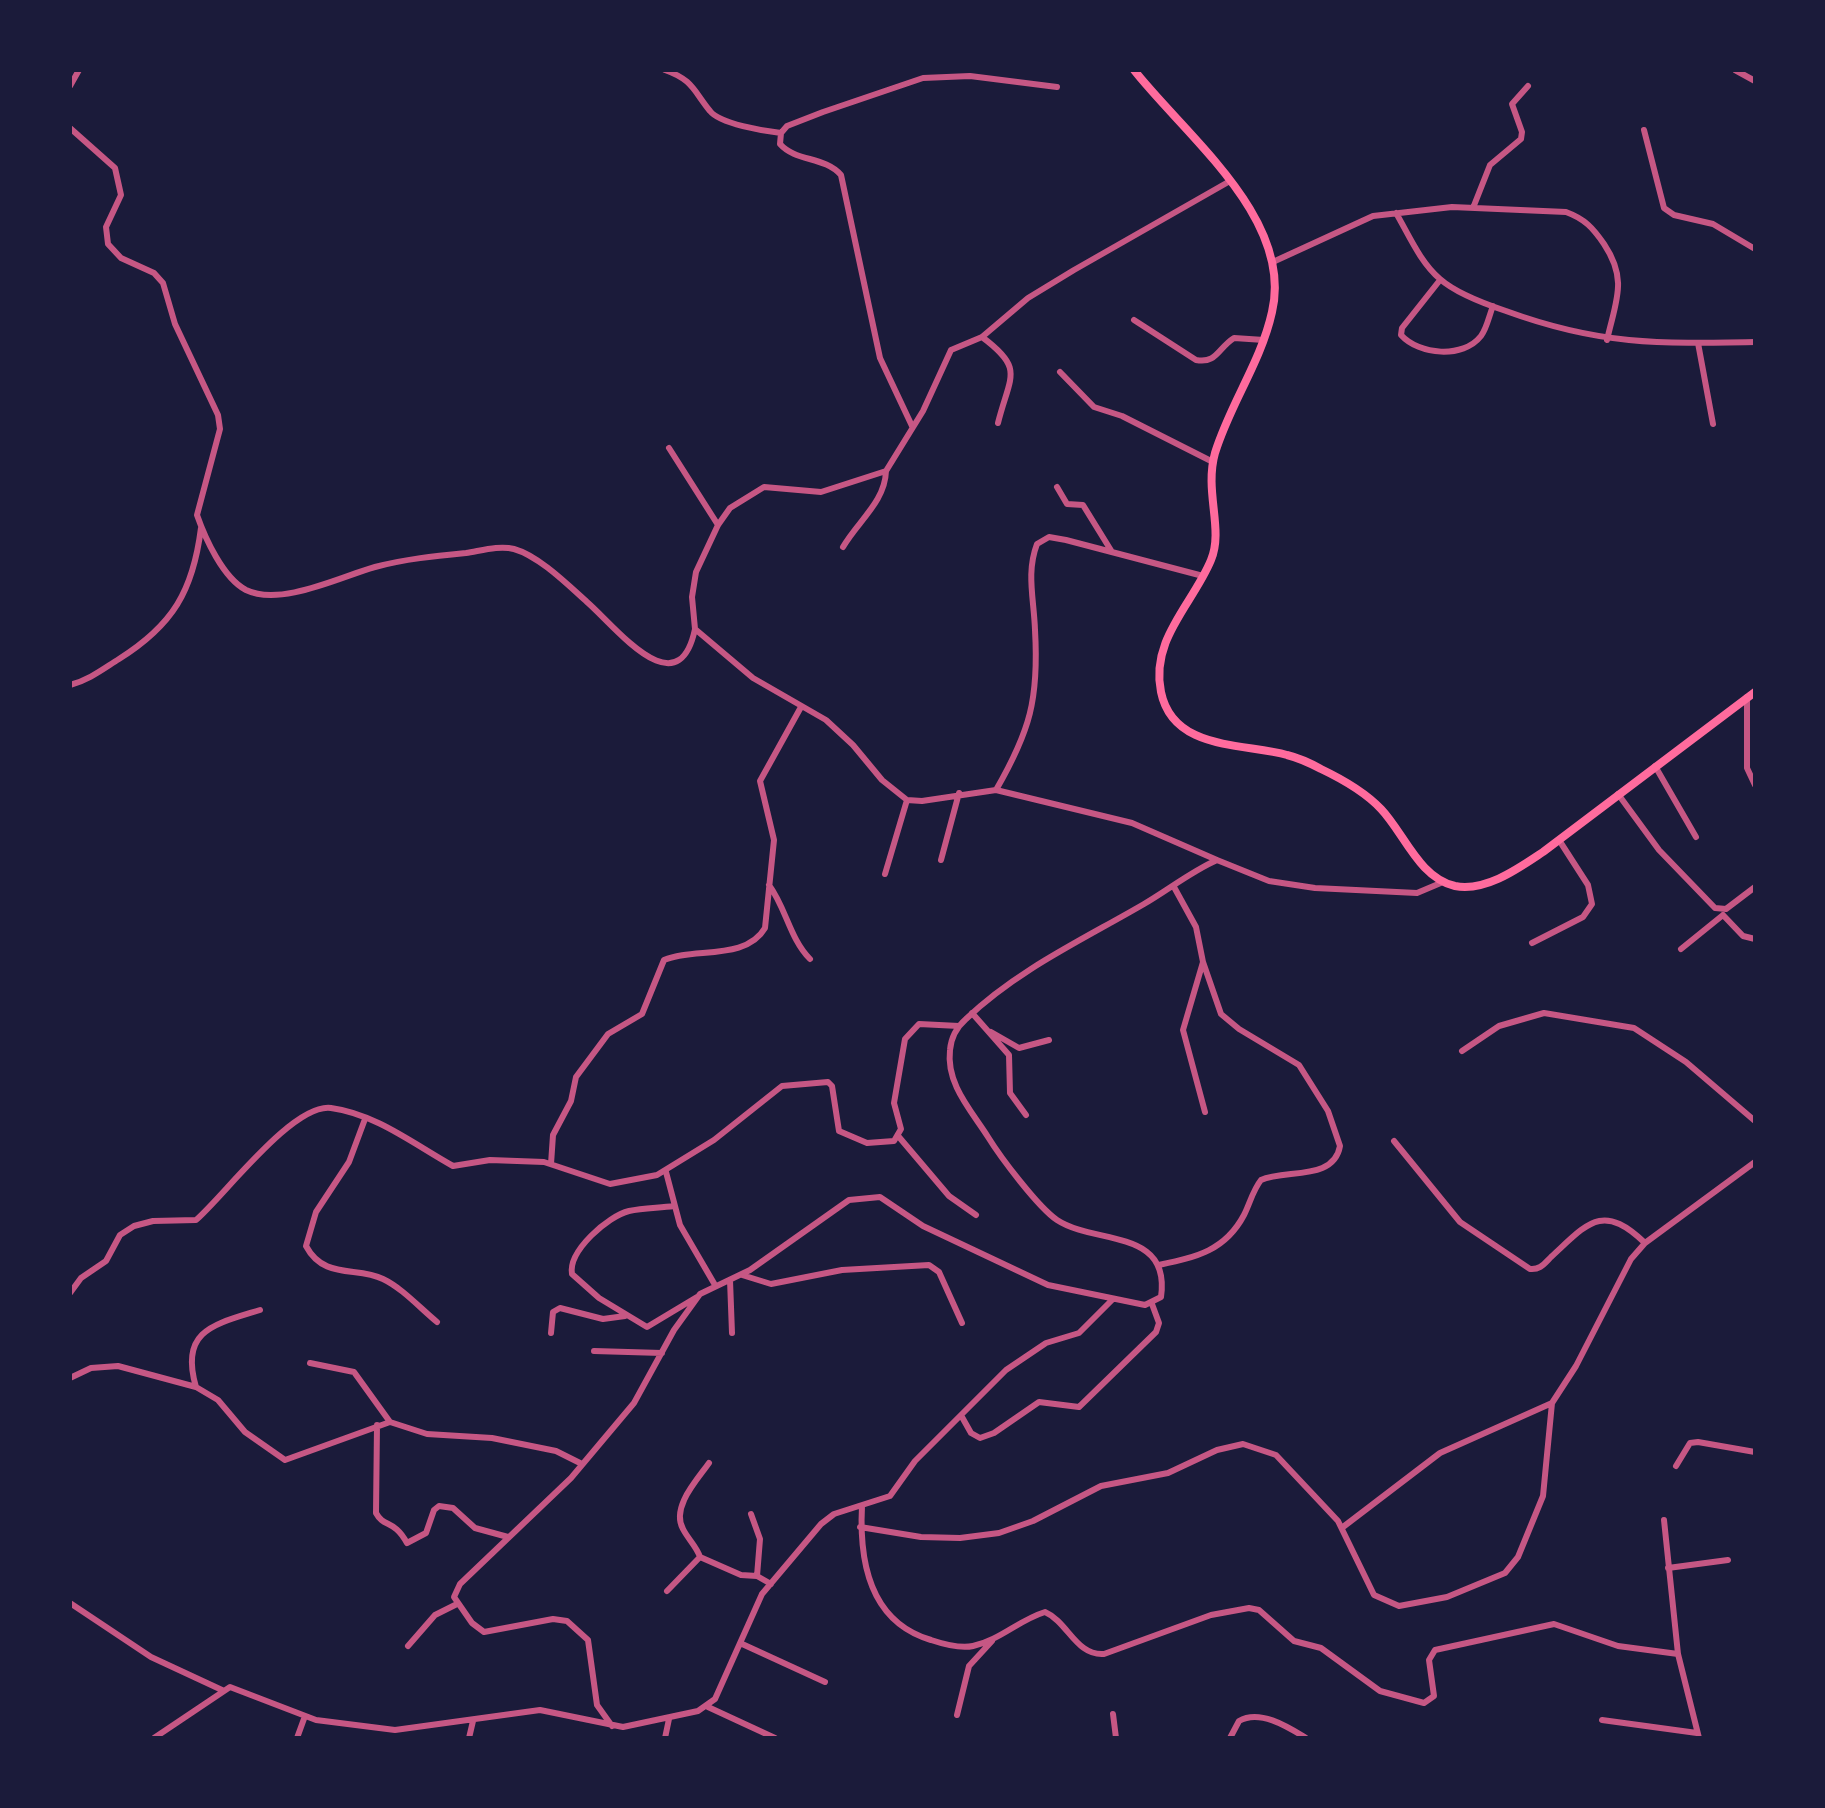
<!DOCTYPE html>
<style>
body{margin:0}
#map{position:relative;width:1825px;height:1808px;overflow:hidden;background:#1b1b3a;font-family:"Noto Sans",sans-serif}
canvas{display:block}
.frame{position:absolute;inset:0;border:72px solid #1b1b3a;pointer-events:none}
</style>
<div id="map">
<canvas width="1825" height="1808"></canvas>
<div class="frame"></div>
</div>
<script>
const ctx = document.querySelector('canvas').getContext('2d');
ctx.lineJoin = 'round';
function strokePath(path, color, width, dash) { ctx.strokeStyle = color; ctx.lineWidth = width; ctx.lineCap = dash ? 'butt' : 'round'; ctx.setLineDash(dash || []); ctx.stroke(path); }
const minor = new Path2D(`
 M665,70C693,80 693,90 710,111C720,124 764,131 781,133
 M1735,70L1755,81
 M70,86L79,70
 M70,128L115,168L121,195L106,227L108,244L121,258L154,273L163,283L175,324L218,415L220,429L197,515C205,538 223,578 246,590C281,607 342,576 375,567C405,559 435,556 466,553C480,551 499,545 514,549C539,556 568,585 587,602C616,627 678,709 695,629
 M1644,130L1664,208L1674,215L1713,224L1755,249
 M1473,208L1490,165L1521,139L1522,132L1512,104L1528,86
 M1396,213C1409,235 1420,262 1440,279C1457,294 1485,304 1506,311C1599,345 1658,344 1755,342
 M1275,261L1373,216L1452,207L1566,212C1585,219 1593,228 1604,244C1628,280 1616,300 1607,340
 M1440,280L1402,328L1401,335C1419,355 1463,359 1481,336C1487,328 1489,316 1493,306
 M1134,320L1196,360C1217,364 1218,348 1234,338L1264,340
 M982,337C1025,369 1010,375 998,423
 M1698,343L1713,424
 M1060,372L1094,407L1122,416L1213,462
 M912,426L880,358L841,175C824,156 796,162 780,144L781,133L787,126L823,112L923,78L970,76L1057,87
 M669,448L718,525
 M1057,487L1067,504L1083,505L1112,552
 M843,547C858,521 885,502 886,471
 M70,685C89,680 103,669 119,659C173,625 193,591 201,528
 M1747,697V768L1755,785
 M1655,766L1696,837
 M996,790C1030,731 1039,699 1035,630C1034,599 1026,573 1037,544L1049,537L1066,540L1203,576
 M1618,794L1659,850L1715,908L1726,909L1755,887
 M941,860L959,793
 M1217,860L1132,823L996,790L922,801L907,800L882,780L853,745L826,720L753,678L695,629L692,597L696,572L718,525L730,508L764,487L821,492L886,471L923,411L951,350L982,337L1028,298L1074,270L1230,181
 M885,874L907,800
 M769,885C786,908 790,939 810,959
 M1174,887L1196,927L1203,962L1183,1030L1205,1112
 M1723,915L1743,936L1755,939
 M1532,943L1583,917L1592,904L1588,885L1559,840
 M1681,949L1723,915
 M972,1013L1009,1055L1010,1093L1026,1115
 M991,1032L1019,1048L1049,1040
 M1462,1051L1499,1026L1544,1013L1634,1028L1686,1062L1755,1121
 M365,1119L349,1162L316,1212L306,1246C324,1280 357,1266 383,1279C402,1288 420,1308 437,1322
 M899,1137L949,1196L976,1215
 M1394,1141L1460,1222L1530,1269C1540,1270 1544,1264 1551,1257C1588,1223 1602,1202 1645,1243
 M551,1164L553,1135L571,1101L576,1077L608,1034L642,1014L664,960C693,947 746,961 765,928L774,840L760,781L801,707
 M666,1172L680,1225L715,1285
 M674,1206C659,1208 643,1208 629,1211C608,1216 568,1251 572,1274L599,1298L647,1327L697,1297
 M1159,1265C1196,1257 1225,1251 1244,1215C1250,1203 1253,1190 1261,1180C1286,1169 1334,1181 1340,1146L1328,1111L1299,1065L1239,1029L1221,1014L1203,962
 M742,1275L771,1284L842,1270L929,1265L939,1272L962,1323
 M730,1280L732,1333
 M70,1293L81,1278L106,1261L120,1235L134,1226L153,1221L196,1220C224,1196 293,1103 331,1108C376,1114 415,1145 453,1166L490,1160L544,1162L610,1184L657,1175L714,1140L782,1086L828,1082L832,1086L839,1131L867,1143L894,1141L901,1129L894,1103L905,1039L919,1024L959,1026
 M551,1333L553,1312L560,1308L603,1319L625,1316
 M594,1351L662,1353
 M310,1363L354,1372L390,1422
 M70,1378L91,1368L118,1366L196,1387L218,1400L245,1432L285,1460L390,1422L427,1434L492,1438L556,1451L582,1464
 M196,1387C179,1330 215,1324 260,1310
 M962,1417L971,1433L980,1438L994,1433L1039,1402L1079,1407L1156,1332L1159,1323L1152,1304
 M377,1425L376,1513C384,1528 394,1519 407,1543L426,1533L434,1510L439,1506L453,1508L475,1528L508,1537
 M1676,1466L1690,1443L1698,1442L1755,1452
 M862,1506C859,1563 870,1622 931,1640C943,1644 960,1649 973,1646C1000,1640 1019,1620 1045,1612C1068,1622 1076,1656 1104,1654L1211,1615L1249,1608L1259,1610L1294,1641L1321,1648L1380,1691L1424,1703L1434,1696L1429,1660L1435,1650L1554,1624L1618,1646L1678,1654
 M751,1514L760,1539L757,1576L771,1584
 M1664,1520L1678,1654L1699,1738
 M860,1527L921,1537L960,1538L999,1533L1033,1521L1101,1486L1168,1473L1217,1450L1243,1444L1276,1455L1338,1521L1374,1595L1399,1606L1447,1597L1505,1573L1518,1557L1543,1496L1552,1403L1576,1366L1631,1259L1645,1243L1755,1162
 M1343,1527L1440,1453L1552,1403
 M700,1557L741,1575L757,1576
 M1668,1568L1728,1560
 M667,1591L700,1557C697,1547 688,1539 683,1529C671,1507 697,1480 709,1463
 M70,1603L151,1657L222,1690
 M740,1643L825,1682
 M408,1646L435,1615L457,1604
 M708,1707L775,1738
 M1113,1714L1116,1738
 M957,1715L969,1666L992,1641
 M1602,1720L1697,1733
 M612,1726L597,1705L588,1640L567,1621L553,1619L484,1632L472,1623L454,1597L460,1584L571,1478L634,1403L674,1330L700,1294L750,1270L849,1200L880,1197L923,1226L1048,1285L1145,1305L1161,1297C1171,1228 1095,1245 1057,1220C1038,1207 1001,1158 988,1137C971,1110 946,1084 950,1050C951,1038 957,1027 966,1019C1017,970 1084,939 1144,904C1168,890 1192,871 1217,860L1269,881L1315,888L1417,893L1443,882
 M154,1738L230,1687L316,1720L395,1730L540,1710L623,1727L698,1711L715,1699L762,1594L821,1524L834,1514L890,1496L915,1461L1006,1370L1046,1343L1079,1333L1112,1300
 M297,1738L305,1716
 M469,1738L473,1721
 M665,1738L669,1719
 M1230,1738L1239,1721C1260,1709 1288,1727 1306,1738`);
const secondary = new Path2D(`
 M1134,70C1186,136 1294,219 1272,312C1261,362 1230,404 1215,453C1204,492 1224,529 1211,560C1193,604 1150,639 1161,692C1173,751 1244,743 1287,755C1299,758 1310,763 1321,769C1342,779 1364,791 1381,809C1404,833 1419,878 1455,886C1486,892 1519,868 1543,852L1755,692`);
strokePath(minor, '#c65784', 6);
strokePath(secondary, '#ff6b9d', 8);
</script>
